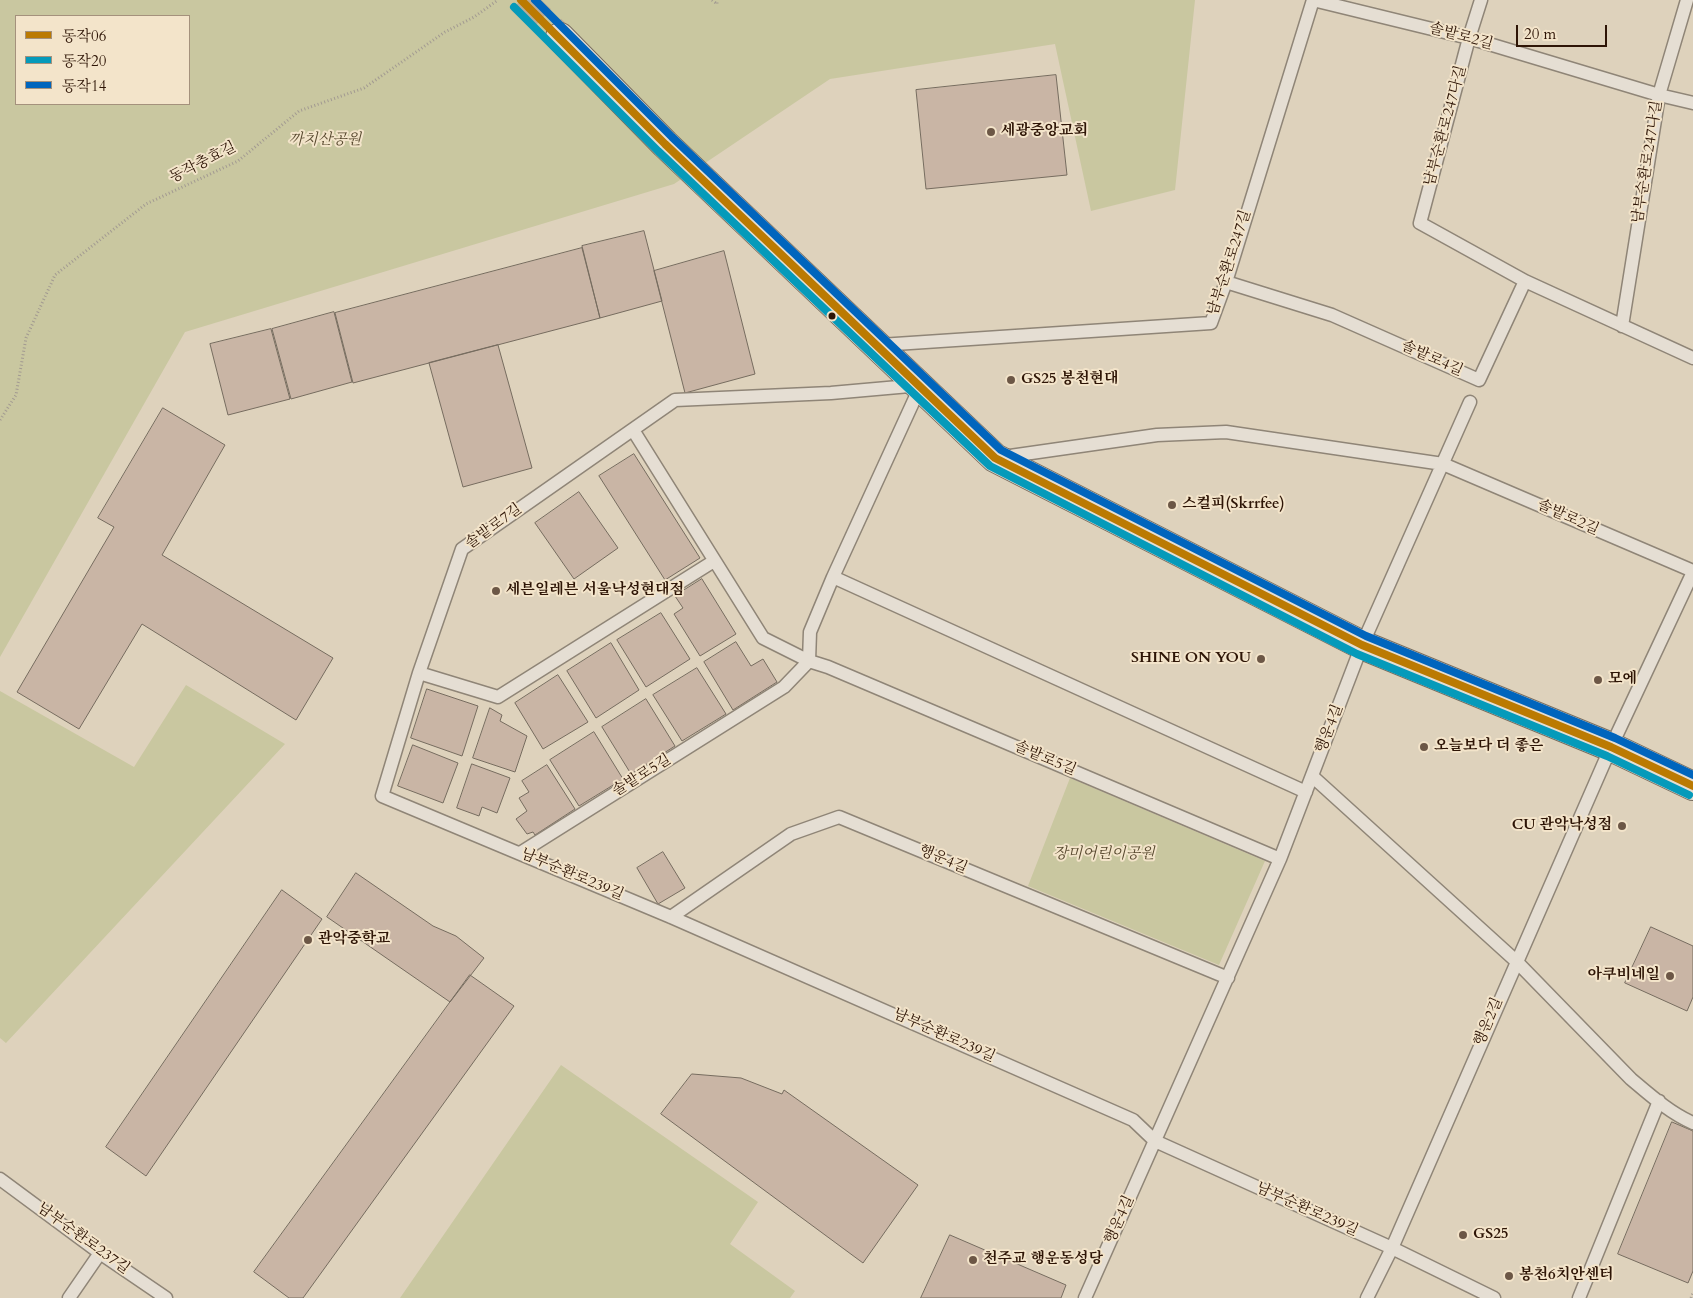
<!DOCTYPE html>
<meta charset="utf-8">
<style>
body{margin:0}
#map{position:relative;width:1693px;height:1298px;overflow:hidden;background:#ded2bc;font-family:Cardo,"Noto Serif KR",serif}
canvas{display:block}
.legend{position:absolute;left:15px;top:15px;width:175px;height:90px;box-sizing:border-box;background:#f3e4ca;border:1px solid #a4917c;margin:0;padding:6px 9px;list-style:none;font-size:15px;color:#2e1506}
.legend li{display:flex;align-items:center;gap:10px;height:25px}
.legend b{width:25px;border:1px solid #a4917c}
.scale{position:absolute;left:1516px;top:25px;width:91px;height:22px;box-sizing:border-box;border:2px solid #2e1506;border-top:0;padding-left:6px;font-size:15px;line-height:18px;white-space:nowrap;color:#2e1506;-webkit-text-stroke:4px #f3e4ca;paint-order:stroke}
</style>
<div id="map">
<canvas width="1693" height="1298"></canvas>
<ul class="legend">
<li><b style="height:6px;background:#bb7a02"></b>동작06</li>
<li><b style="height:6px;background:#059aba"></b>동작20</li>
<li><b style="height:6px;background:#0065bd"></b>동작14</li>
</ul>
<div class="scale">20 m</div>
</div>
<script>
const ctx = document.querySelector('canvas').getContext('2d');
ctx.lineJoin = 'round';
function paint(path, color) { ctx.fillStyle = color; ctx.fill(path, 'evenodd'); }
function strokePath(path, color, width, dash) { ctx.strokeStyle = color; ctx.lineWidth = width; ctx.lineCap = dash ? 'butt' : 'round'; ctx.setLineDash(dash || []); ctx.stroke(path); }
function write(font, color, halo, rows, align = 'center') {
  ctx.font = font + ' Cardo,"Noto Serif KR",serif'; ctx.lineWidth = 4; ctx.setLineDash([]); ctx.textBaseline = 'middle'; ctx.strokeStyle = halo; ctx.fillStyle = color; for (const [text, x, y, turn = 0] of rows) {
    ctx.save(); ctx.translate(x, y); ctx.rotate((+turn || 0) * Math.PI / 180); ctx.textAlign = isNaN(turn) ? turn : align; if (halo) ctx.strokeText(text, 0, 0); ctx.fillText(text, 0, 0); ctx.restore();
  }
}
const green = new Path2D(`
 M0,0H1195L1175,190L1091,211L1055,44L830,79L674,184L185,332L0,657ZM16,16H189V104H16Z
 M186,685L285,744L6,1043L0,1038V691L134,767Z
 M1070,778L1265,861L1219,965L1028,886Z
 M561,1065L758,1202L730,1244L795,1291L790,1298H400Z`);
const building = new Path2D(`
 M1056,75L1067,175L926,189L916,90Z
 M644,231L662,301L600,318L582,246Z
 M582,248L600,318L353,383L335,313Z
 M724,251L755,374L685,393L654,271Z
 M334,312L352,382L291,399L272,329Z
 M271,329L290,399L228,415L210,344Z
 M498,345L532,468L463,487L429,363Z
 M163,408L225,445L162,555L333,658L296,720L142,624L79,729L17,692L114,527L98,518Z
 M634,454L700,558L665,580L599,476Z
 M579,492L618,548L574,579L535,523Z
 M702,579L736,634L700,656L674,614L683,608L675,596Z
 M661,613L690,659L646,687L617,640Z
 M736,642L751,666L763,659L777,682L733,710L704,662Z
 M611,643L639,690L596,718L567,671Z
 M697,668L726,714L682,741L653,695Z
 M558,675L588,722L543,749L515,703Z
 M427,689L478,706L462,756L411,738Z
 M646,699L675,746L631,774L602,727Z
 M490,708L502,715L500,721L527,736L515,772L473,758Z
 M594,732L623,779L579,806L550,760Z
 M413,745L458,763L443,803L398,786Z
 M472,764L510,778L497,813L482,807L479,816L457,808Z
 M547,765L575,809L535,835L533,832L527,834L516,819L527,811L519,798L529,792L522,781Z
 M663,852L685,888L658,904L637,868Z
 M356,873L433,926L456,936L484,958L450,1002L327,917Z
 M282,890L322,919L146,1176L106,1147Z
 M1651,927L1693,946V997L1687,1011L1625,983Z
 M470,975L514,1006L303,1298H289L254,1272Z
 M692,1074L741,1078L782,1094L784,1090L918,1185L863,1263L661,1114Z
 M1672,1122L1693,1131V1271L1688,1283L1618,1254Z
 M950,1235L1066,1285L1061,1298H921Z`);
const secondaryTunnel = new Path2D(`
 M521,0L560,37`);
const path = new Path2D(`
 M712,0L717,4V0
 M0,420L16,395L26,338L55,275L146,204L238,161L299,111L364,88L445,32L474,17L498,0
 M1691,1298L1693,1293`);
const lane = new Path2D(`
 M1313,0L1469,38L1659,95L1693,103
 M1481,0L1469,38L1420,223L1525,281L1693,358
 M1226,282L1332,315L1479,380L1525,281
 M1622,326L1659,95L1687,0
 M880,345L1211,323L1226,282L1313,0
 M633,430L763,638L809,661L810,632L833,577L921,385L831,393L675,400L462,549L419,673L382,796L671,917L1133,1120L1155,1141L1392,1248L1494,1298
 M1003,457L1157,435L1226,432L1443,464L1693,571
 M833,577L1306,792
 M419,673L498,697L714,561
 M1312,776L1516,961L1631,1079C1650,1095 1670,1113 1693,1123
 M520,853L784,687L809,661L828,667L1280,859
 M671,917L791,834L839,817L1228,978
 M0,1179L100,1253L166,1298
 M69,1298L100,1253
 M1085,1298L1280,859L1362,645L1470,402
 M1367,1298L1392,1248L1611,747L1693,572
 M1579,1298L1659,1101`);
const secondary = new Path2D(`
 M560,37L665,144L995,458L1362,645L1611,747L1693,786`);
const bus1 = new Path2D(`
 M521,0L665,144L995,458L1362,645L1611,747L1693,786`);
const bus2 = new Path2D(`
 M514,7L658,151L990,466L1357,654L1607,756L1689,795`);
const bus3 = new Path2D(`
 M535,0L672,137L1001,450L1366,636L1615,738L1693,775`);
const markers = [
 [991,132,5,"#6c5746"],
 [832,316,4.5,"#2e1506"],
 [1011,380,5,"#6c5746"],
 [1172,505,5,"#6c5746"],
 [496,591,5,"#6c5746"],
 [1261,659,5,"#6c5746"],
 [1598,680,5,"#6c5746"],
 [1424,747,5,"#6c5746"],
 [1622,826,5,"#6c5746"],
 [308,940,5,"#6c5746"],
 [1670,976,5,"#6c5746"],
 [1463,1235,5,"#6c5746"],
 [973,1260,5,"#6c5746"],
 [1509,1276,5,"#6c5746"]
];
const streetNames = [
 ["솔밭로2길",1461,37,15],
 ["남부순환로247다길",1446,126,-75],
 ["남부순환로247나길",1648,162,-81],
 ["동작충효길",203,163,-27],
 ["남부순환로247길",1230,263,-72],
 ["솔밭로4길",1432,359,24],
 ["솔밭로2길",1568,518,24],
 ["솔밭로7길",494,527,-36],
 ["행운4길",1330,729,-69],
 ["솔밭로5길",1045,759,23],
 ["솔밭로5길",642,776,-32],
 ["행운4길",943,860,23],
 ["남부순환로239길",572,875,23],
 ["행운2길",1489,1022,-67],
 ["남부순환로239길",944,1036,24],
 ["남부순환로239길",1307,1210,24],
 ["행운4길",1120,1220,-66],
 ["남부순환로237길",83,1239,36]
];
const poiNames = [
 ["세광중앙교회",1001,132],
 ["GS25 봉천현대",1021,380],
 ["스컬피(Skrrfee)",1182,505],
 ["세븐일레븐 서울낙성현대점",506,591],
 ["SHINE ON YOU",1251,659,"right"],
 ["모에",1608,680],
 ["오늘보다 더 좋은",1434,747],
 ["CU 관악낙성점",1612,826,"right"],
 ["관악중학교",318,940],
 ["아쿠비네일",1660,976,"right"],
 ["GS25",1473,1235],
 ["천주교 행운동성당",983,1260],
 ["봉천6치안센터",1519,1276]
];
const parkNames = [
 ["까치산공원",325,141],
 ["장미어린이공원",1104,855]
];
paint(green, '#c9c7a0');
paint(building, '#c9b5a5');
strokePath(building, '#766c5f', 1);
strokePath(secondaryTunnel, '#bbac98', 28, [28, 14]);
strokePath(lane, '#8f8577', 15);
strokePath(secondary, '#766c5f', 30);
strokePath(path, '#a29a91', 3, [1, 2.5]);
strokePath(lane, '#e5ded3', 12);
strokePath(secondary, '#e5ded3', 28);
strokePath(bus1, '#bb7a02', 8);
strokePath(bus2, '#059aba', 8);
strokePath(bus3, '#0065bd', 8);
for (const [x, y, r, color] of markers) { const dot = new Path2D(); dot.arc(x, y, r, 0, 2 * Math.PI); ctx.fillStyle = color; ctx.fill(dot); strokePath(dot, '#f3e4ca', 2); }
write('15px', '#2e1506', '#f3e4ca', streetNames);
write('bold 15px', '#2e1506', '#f3e4ca', poiNames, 'left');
write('italic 15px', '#57482e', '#f3e4ca', parkNames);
</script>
